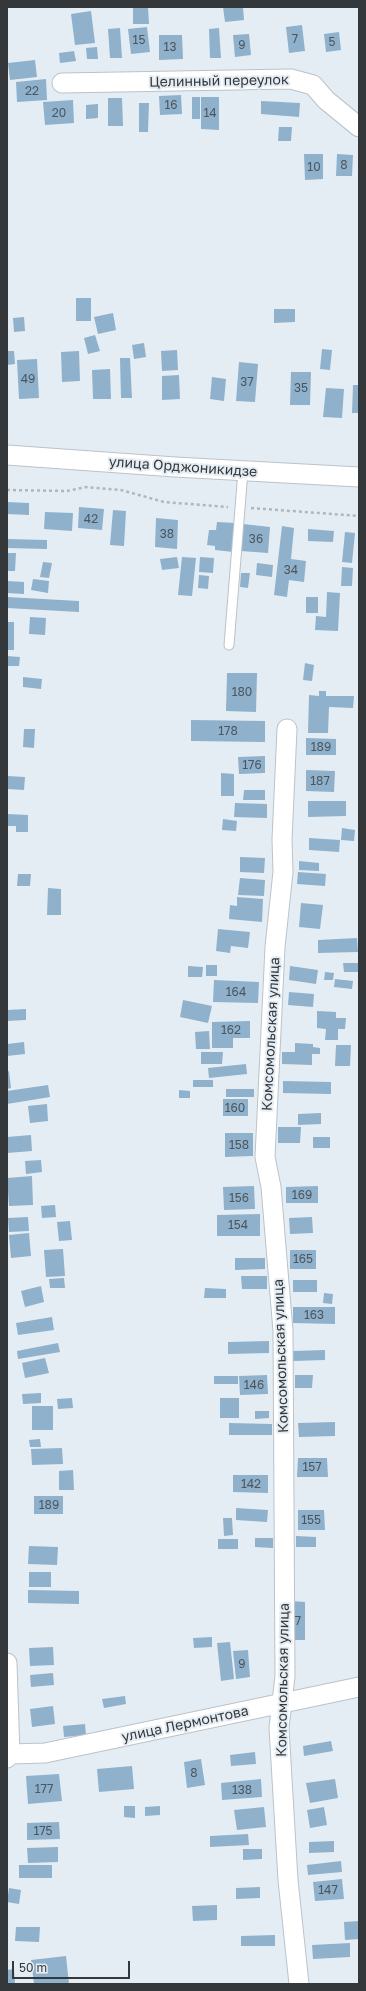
<!DOCTYPE html>
<meta charset="utf-8">
<style>
body{margin:0}
#map{position:relative;width:366px;height:1991px;overflow:hidden;background:#e5edf4;font-family:"Golos Text",sans-serif}
canvas{display:block}
.frame{position:absolute;inset:0;border:8px solid #35383b;pointer-events:none}
.scale{position:absolute;left:12px;top:1961px;width:118px;height:18px;box-sizing:border-box;border:2px solid #35383b;border-top:0;padding-left:5px;font-size:12px;line-height:14px;white-space:nowrap;color:#35383b;-webkit-text-stroke:3px #e5edf4;paint-order:stroke}
</style>
<div id="map">
<canvas width="366" height="1991"></canvas>
<div class="frame"></div>
<div class="scale">50 m</div>
</div>
<script>
const ctx = document.querySelector('canvas').getContext('2d');
ctx.lineJoin = 'round';
function paint(path, color) { ctx.fillStyle = color; ctx.fill(path, 'evenodd'); }
function strokePath(path, color, width, dash) { ctx.strokeStyle = color; ctx.lineWidth = width; ctx.lineCap = dash ? 'butt' : 'round'; ctx.setLineDash(dash || []); ctx.stroke(path); }
function write(font, color, halo, rows, align = 'center') {
  ctx.font = font + ' "Golos Text",sans-serif'; ctx.lineWidth = 4; ctx.setLineDash([]); ctx.textBaseline = 'middle'; ctx.strokeStyle = halo; ctx.fillStyle = color; for (const [text, x, y, turn = 0] of rows) {
    ctx.save(); ctx.translate(x, y); ctx.rotate((+turn || 0) * Math.PI / 180); ctx.textAlign = isNaN(turn) ? turn : align; if (halo) ctx.strokeText(text, 0, 0); ctx.fillText(text, 0, 0); ctx.restore();
  }
}
const building = new Path2D(`
 M133,7H148L149,24H133Z
 M223,7H243L244,20L225,22Z
 M91,11L95,43L75,45L71,14Z
 M302,25L305,51L289,53L286,27Z
 M147,27L150,52L131,54L128,29Z
 M120,28L122,58H110L108,29Z
 M219,28L221,58H210L209,29Z
 M339,32L341,50L326,52L324,34Z
 M249,34L251,55L235,57L233,35Z
 M159,35H182L183,59L159,60Z
 M97,47L98,59H87L86,48Z
 M74,51L76,61L60,63L59,53Z
 M35,60L37,77L10,80L8,63Z
 M46,79L47,100L17,102L16,82Z
 M181,95L182,114L160,115L159,96Z
 M192,97H200V119H192Z
 M201,97H219V130L201,129Z
 M108,98H122L123,126H108Z
 M73,100L74,123L45,125L43,102Z
 M261,101L300,103L299,117L261,114Z
 M139,103H149L148,132H139Z
 M98,104V118L86,119V105Z
 M279,127H292L291,141H278Z
 M304,154H323V179L305,180Z
 M337,154L353,155L352,176H336Z
 M76,298H91V321H76Z
 M274,309H295V322L274,323Z
 M113,313L116,330L98,334L94,317Z
 M24,317L25,331L14,332L13,318Z
 M95,335L100,351L88,354L84,338Z
 M144,343L146,357L134,359L132,345Z
 M322,349L332,350L330,370L320,369Z
 M177,350L178,370L162,371L161,351Z
 M7,351H14L15,364L7,365Z
 M79,351L80,381L62,382L61,352Z
 M120,358H130L132,398H121Z
 M37,359L39,398L19,399L17,360Z
 M239,362L258,364L255,402L236,401Z
 M110,369L111,399H93L92,370Z
 M291,372H311L310,405H290Z
 M179,375L180,399L162,400V376Z
 M212,377L226,379L224,401L210,399Z
 M353,385H359V413H352Z
 M326,388L344,389L342,418L323,417Z
 M7,502L29,503V515L7,514Z
 M79,507L104,509L102,530L78,528Z
 M113,510L126,511L124,546L110,545Z
 M45,512L73,513L72,531L44,529Z
 M156,518L178,520L177,549L155,547Z
 M217,522L235,523L233,552L215,550V546L207,545L209,530H216Z
 M243,524L270,527L268,553L241,551Z
 M282,526L294,528L291,559L306,561L304,582L289,580L287,597L274,595Z
 M308,529L334,531L333,542L308,541Z
 M345,532L355,533L352,563L342,562Z
 M7,539L47,540V549L7,548Z
 M7,553H16L15,571H7Z
 M177,557L179,568L162,570L160,559Z
 M182,557L196,558L192,596L178,595Z
 M200,557L214,558L213,573L199,572Z
 M43,562L52,563L49,578L40,577Z
 M257,563L273,565L272,577L256,575Z
 M342,567L353,568L352,586H341Z
 M241,573H250L248,588L240,587Z
 M199,575L209,576L208,589L198,588Z
 M33,579L49,581L48,593L31,590Z
 M7,581L24,582V594L7,593Z
 M327,592L340,593L338,631L315,630L316,616L326,617Z
 M7,597L79,601V612L7,608Z
 M306,597H318V613H306Z
 M30,617L46,618L45,635L29,634Z
 M7,622H14V650H7Z
 M7,656L20,657L19,666H7Z
 M305,663L314,665L312,681L303,680Z
 M227,673H257L256,712L226,711Z
 M23,677L42,679L41,689L23,687Z
 M319,691H326V696H354L353,708L329,707L328,733H308L309,695L319,696Z
 M191,720L265,721V742L191,741Z
 M24,729H35L34,748L23,747Z
 M306,738L336,739V755H306Z
 M265,756V773L239,774L238,757Z
 M306,770L335,771L334,792L306,791Z
 M221,773L234,774V796H221Z
 M7,776L25,777L24,790L7,789Z
 M244,790H265V800H243Z
 M308,801H346V816L308,817Z
 M235,803L267,804V818L234,817Z
 M7,814L28,815V832H16V826H7Z
 M223,819L237,821L236,831L222,830Z
 M342,828L355,830L354,841L341,840Z
 M309,838L340,840L339,852L309,850Z
 M240,857L265,858L264,873L240,872Z
 M299,861L319,863V871L299,870Z
 M298,872L326,874L325,886L297,884Z
 M18,874H31L30,886H17Z
 M240,878L265,880L264,896L238,895Z
 M48,888L61,889V915H47Z
 M237,897L263,899L262,922L229,919L230,905L237,906Z
 M301,903L323,905L320,929L299,927Z
 M218,929L250,932L248,948L231,946L230,953L216,951Z
 M357,938L358,952L318,953V940Z
 M343,963H359V972H344Z
 M206,965H217V976H206Z
 M188,966L203,967L202,977H188Z
 M290,966L318,970L316,984L289,980Z
 M325,972L334,973L333,980H324Z
 M335,979L353,981L352,989L334,987Z
 M214,980L259,982L258,1003L213,1002Z
 M289,992L314,994L313,1007L288,1005Z
 M183,1000L212,1006L208,1023L180,1017Z
 M26,1009V1020L7,1021V1010Z
 M317,1011L336,1012V1018H346L345,1029H338V1040H325L326,1029L317,1028Z
 M250,1021V1038H233V1048H212V1022Z
 M209,1031L210,1049H196L195,1032Z
 M24,1042L25,1054L7,1056V1044Z
 M295,1043L313,1044V1047L320,1048V1054H312V1065L282,1064V1052H295Z
 M336,1045H351L350,1066H335Z
 M201,1052H223L222,1064H201Z
 M246,1064L247,1074L209,1078L208,1068Z
 M9,1071L11,1088L7,1089V1072Z
 M193,1080H213V1087H193Z
 M283,1081L331,1082V1094L283,1093Z
 M48,1085L50,1097L7,1104V1091Z
 M226,1089H254V1097H226Z
 M179,1090L190,1091V1098H179Z
 M223,1099H248V1116H223Z
 M47,1104L48,1121L30,1123L28,1106Z
 M321,1113V1124L298,1125V1114Z
 M278,1127H301L300,1143H278Z
 M225,1133H253V1156L225,1157Z
 M31,1135L32,1151L7,1153V1137Z
 M313,1137H330V1148H313Z
 M41,1160L42,1172L26,1174L25,1161Z
 M32,1176L33,1205L9,1206L7,1178Z
 M254,1186L255,1209L224,1210L223,1187Z
 M318,1186V1203H286V1187Z
 M55,1205L56,1217L42,1218L41,1206Z
 M260,1214V1236H217V1215Z
 M28,1217L29,1231L9,1232L8,1218Z
 M312,1217L313,1233L290,1234L289,1218Z
 M70,1221L72,1240L59,1241L57,1222Z
 M29,1233L31,1256L11,1258L9,1235Z
 M63,1249L65,1276L46,1277L44,1250Z
 M290,1250H316V1269H290Z
 M235,1258H265V1269L235,1270Z
 M241,1276H267V1289H242Z
 M64,1278L65,1288H50L49,1279Z
 M293,1280H317V1292H293Z
 M41,1286L44,1302L25,1307L21,1291Z
 M205,1288L226,1289V1298H204Z
 M324,1293L333,1294L332,1304L323,1303Z
 M293,1307H335V1324L293,1323Z
 M52,1317L54,1330L18,1335L16,1323Z
 M269,1341V1353L228,1354V1342Z
 M58,1343L60,1352L18,1359L17,1351Z
 M325,1350V1360L293,1361V1351Z
 M45,1358L49,1373L25,1378L22,1363Z
 M267,1375L268,1394L240,1395L239,1376Z
 M295,1375H313L312,1388H295Z
 M214,1376H238V1384H214Z
 M41,1393V1403L23,1404L22,1394Z
 M72,1398L73,1408L58,1409L57,1399Z
 M220,1398H239V1418H220Z
 M32,1406H53V1430H32Z
 M255,1411H269V1418L255,1419Z
 M335,1422V1436L299,1437L298,1423Z
 M229,1423L272,1424V1435H229Z
 M40,1439L41,1447H30L29,1440Z
 M62,1448L63,1464L32,1465L31,1449Z
 M298,1458H327L328,1477H297Z
 M73,1470L74,1490H59V1471Z
 M233,1475H268V1493L233,1492Z
 M34,1496H63V1514H34Z
 M236,1508L268,1510L267,1522L236,1520Z
 M298,1510H324L325,1530H298Z
 M223,1518H232L233,1535L224,1536Z
 M296,1536L316,1537V1547H296Z
 M255,1538H273V1548L255,1547Z
 M218,1539H238V1549H218Z
 M29,1546L58,1547L57,1565L28,1564Z
 M29,1572H51V1587H29Z
 M28,1590L79,1591V1604L28,1603Z
 M291,1601L305,1602V1640H291Z
 M212,1637V1647L194,1648L193,1638Z
 M230,1642L234,1679L221,1681L217,1643Z
 M53,1647L54,1665L30,1666L29,1648Z
 M248,1650L250,1677L236,1679L233,1651Z
 M53,1673L54,1685L31,1687L30,1675Z
 M125,1696L126,1704L104,1708L102,1699Z
 M53,1706L55,1724L32,1727L30,1709Z
 M85,1724L86,1735L64,1737L63,1726Z
 M331,1741L333,1751L304,1756L303,1746Z
 M255,1752L256,1764L231,1766L230,1755Z
 M201,1759L205,1785L187,1788L184,1762Z
 M132,1766L134,1789L99,1792L97,1769Z
 M59,1774L62,1801L28,1804L26,1776Z
 M261,1779L262,1797L222,1800L221,1783Z
 M335,1779L338,1798L310,1803L306,1783Z
 M124,1806H135V1818L124,1817Z
 M160,1806V1815L145,1816V1807Z
 M264,1807L266,1827L237,1830L234,1810Z
 M324,1807L327,1825L310,1828L307,1810Z
 M59,1822L60,1839L27,1840V1823Z
 M248,1834L249,1845L210,1847V1836Z
 M334,1841V1852L309,1853V1842Z
 M58,1847V1862L28,1863L27,1848Z
 M243,1849H262V1859L243,1860Z
 M341,1861L342,1872L308,1875L307,1865Z
 M19,1865H52V1878H19Z
 M342,1879L344,1899L315,1901L313,1882Z
 M260,1887V1898L236,1899V1888Z
 M9,1888L21,1890L19,1904L7,1902Z
 M217,1905V1920L193,1921L192,1906Z
 M359,1921V1939L345,1940L344,1922Z
 M16,1927H40L39,1942L15,1941Z
 M275,1935V1946H241V1936Z
 M350,1943V1957L313,1959L312,1945Z
 M66,1956L69,1984H34L31,1960Z
 M14,1969L15,1984H7V1970Z`);
const path = new Path2D(`
 M7,490L67,491L86,487L121,490L164,502L228,507
 M251,508L359,516`);
const lane = new Path2D(`
 M229,645L243,471`);
const street = new Path2D(`
 M62,83L291,79L313,85L326,100L359,127
 M7,455L175,467L359,477
 M287,729L282,840L283,872L275,947L265,1157L271,1187L283,1331L285,1676L279,1728L288,1880L299,1984
 M7,1663L10,1754L7,1758
 M10,1754L45,1753L359,1687`);
const numberNames = [
 ["7",295,39],
 ["15",139,40],
 ["5",332,42],
 ["9",242,45],
 ["13",170,47],
 ["22",32,91],
 ["16",171,105],
 ["20",59,113],
 ["14",210,113],
 ["8",344,165],
 ["10",314,167],
 ["49",28,379],
 ["37",247,382],
 ["35",301,388],
 ["42",91,519],
 ["38",167,534],
 ["36",256,539],
 ["34",291,570],
 ["180",242,692],
 ["178",228,731],
 ["189",321,747],
 ["176",252,765],
 ["187",320,781],
 ["164",236,992],
 ["162",231,1030],
 ["160",235,1108],
 ["158",239,1145],
 ["169",302,1195],
 ["156",239,1198],
 ["154",238,1225],
 ["165",303,1259],
 ["163",314,1315],
 ["146",254,1385],
 ["157",312,1467],
 ["142",251,1484],
 ["189",49,1505],
 ["155",311,1520],
 ["7",298,1621],
 ["9",242,1664],
 ["8",194,1773],
 ["177",44,1789],
 ["138",242,1790],
 ["175",43,1831],
 ["147",328,1890]
];
const streetNames = [
 ["Целинный переулок",219,81,-1],
 ["улица Орджоникидзе",183,467,4],
 ["Комсомольская улица",271,1034,-87],
 ["Комсомольская улица",281,1356,-92],
 ["Комсомольская улица",283,1680,-89],
 ["улица Лермонтова",185,1724,-12]
];
paint(building, '#8fb1cc');
strokePath(lane, '#bbc3c9', 11);
strokePath(street, '#bbc3c9', 21);
strokePath(path, '#b0b6bc', 2.5, [3, 3]);
strokePath(lane, '#fff', 9);
strokePath(street, '#fff', 19);
write('12px', '#4c565f', null, numberNames);
write('14px', '#35383b', '#e5edf4', streetNames);
</script>
